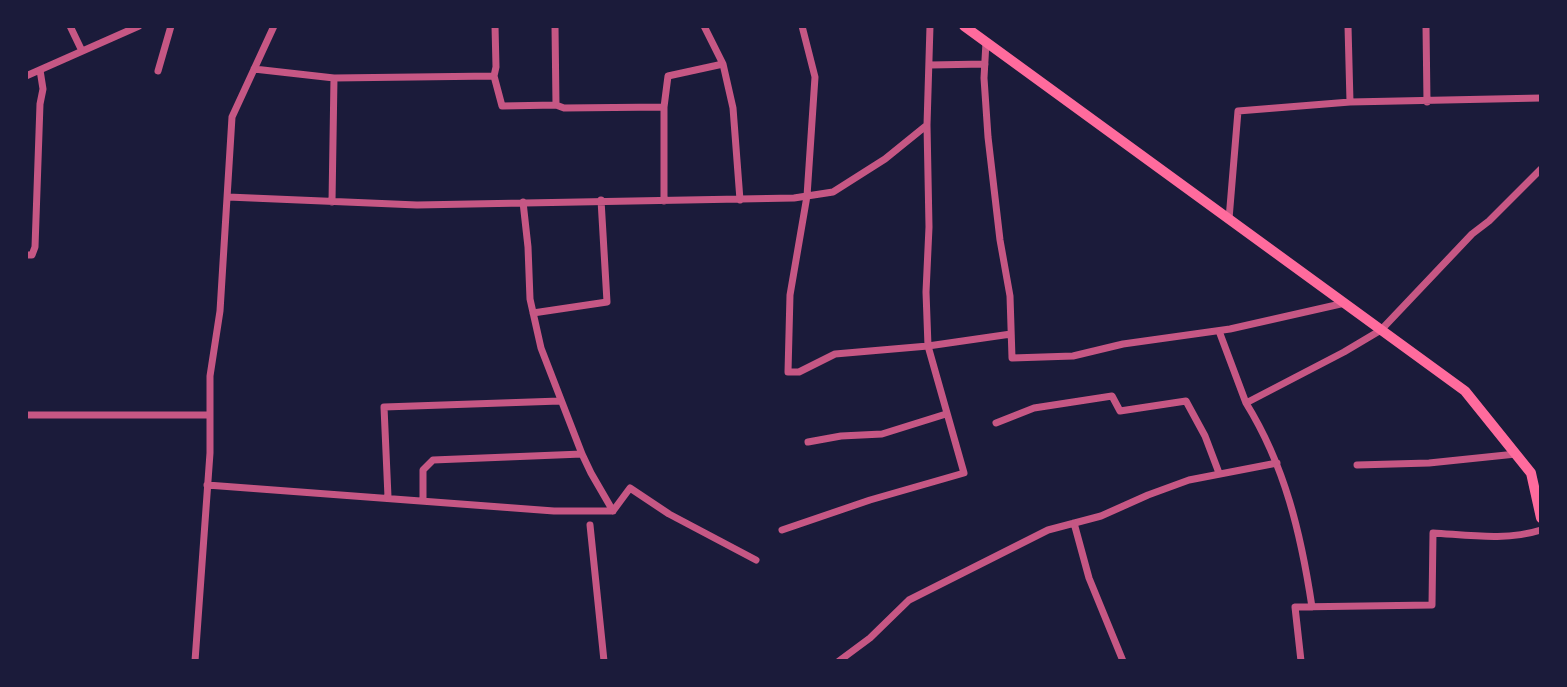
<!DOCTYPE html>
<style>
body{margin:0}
#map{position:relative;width:1567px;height:687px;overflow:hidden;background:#1b1b3a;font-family:Cabin,sans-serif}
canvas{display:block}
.frame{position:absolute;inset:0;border:28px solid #1b1b3a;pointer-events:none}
</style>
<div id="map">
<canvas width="1567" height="687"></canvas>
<div class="frame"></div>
</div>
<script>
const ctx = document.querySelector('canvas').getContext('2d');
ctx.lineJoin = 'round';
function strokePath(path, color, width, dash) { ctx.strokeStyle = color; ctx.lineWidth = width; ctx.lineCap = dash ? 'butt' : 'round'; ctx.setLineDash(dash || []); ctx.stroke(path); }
const minor = new Path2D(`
 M70,26L82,51
 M495,26L496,67L494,76L502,106L556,105L564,108L664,107
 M555,26L556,105
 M802,26L815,77L807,196L790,295L788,372H799L835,354L928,346L1011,334
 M1348,26L1350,102
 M1426,26L1427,102
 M986,42L984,78L988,137L1000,240L1010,296L1012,358L1073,356L1123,344L1230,329L1345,303
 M723,64L733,108L740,200
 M930,65L985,64
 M254,69L334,78L494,76
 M158,71L171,26
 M26,76L139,26
 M228,197L417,205L794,198L833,192L885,159L927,125L930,26
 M664,201V107L668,76L723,64L704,26
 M332,202L334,78
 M523,202L528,247L530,299L541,348L582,454L591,473L613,511L630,488L669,514L756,560
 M1229,219L1238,111L1350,102L1541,98
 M26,255H32L35,247L40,104L43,89L40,70
 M533,313L607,302L601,200
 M1219,331L1246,403
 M26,415H210
 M996,423L1034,408L1112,396L1120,411L1186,401L1205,436L1219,473
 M808,442L841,436L882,434L946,414
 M1357,465L1429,463L1516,454
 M207,485L554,511H613
 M388,497L384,407L560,401
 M423,500V470L433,460L582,454
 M1074,523L1089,578L1123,661
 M590,525L604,661
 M782,530L870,500L964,473L928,346L926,292L929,227L927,125
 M1312,607C1301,534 1285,466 1246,403L1344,352L1381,330L1472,234L1489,221L1541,169
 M195,661L210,453V376L220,311L232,117L274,26
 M839,661L870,638L909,600L1048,530L1101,516L1148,495L1189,480L1277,463
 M1301,661L1295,607L1432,605L1433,533C1468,535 1507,541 1541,530`);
const secondary = new Path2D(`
 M964,26L1465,391L1531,473L1541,518`);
strokePath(minor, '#c65784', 7);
strokePath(secondary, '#ff6b9d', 10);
</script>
